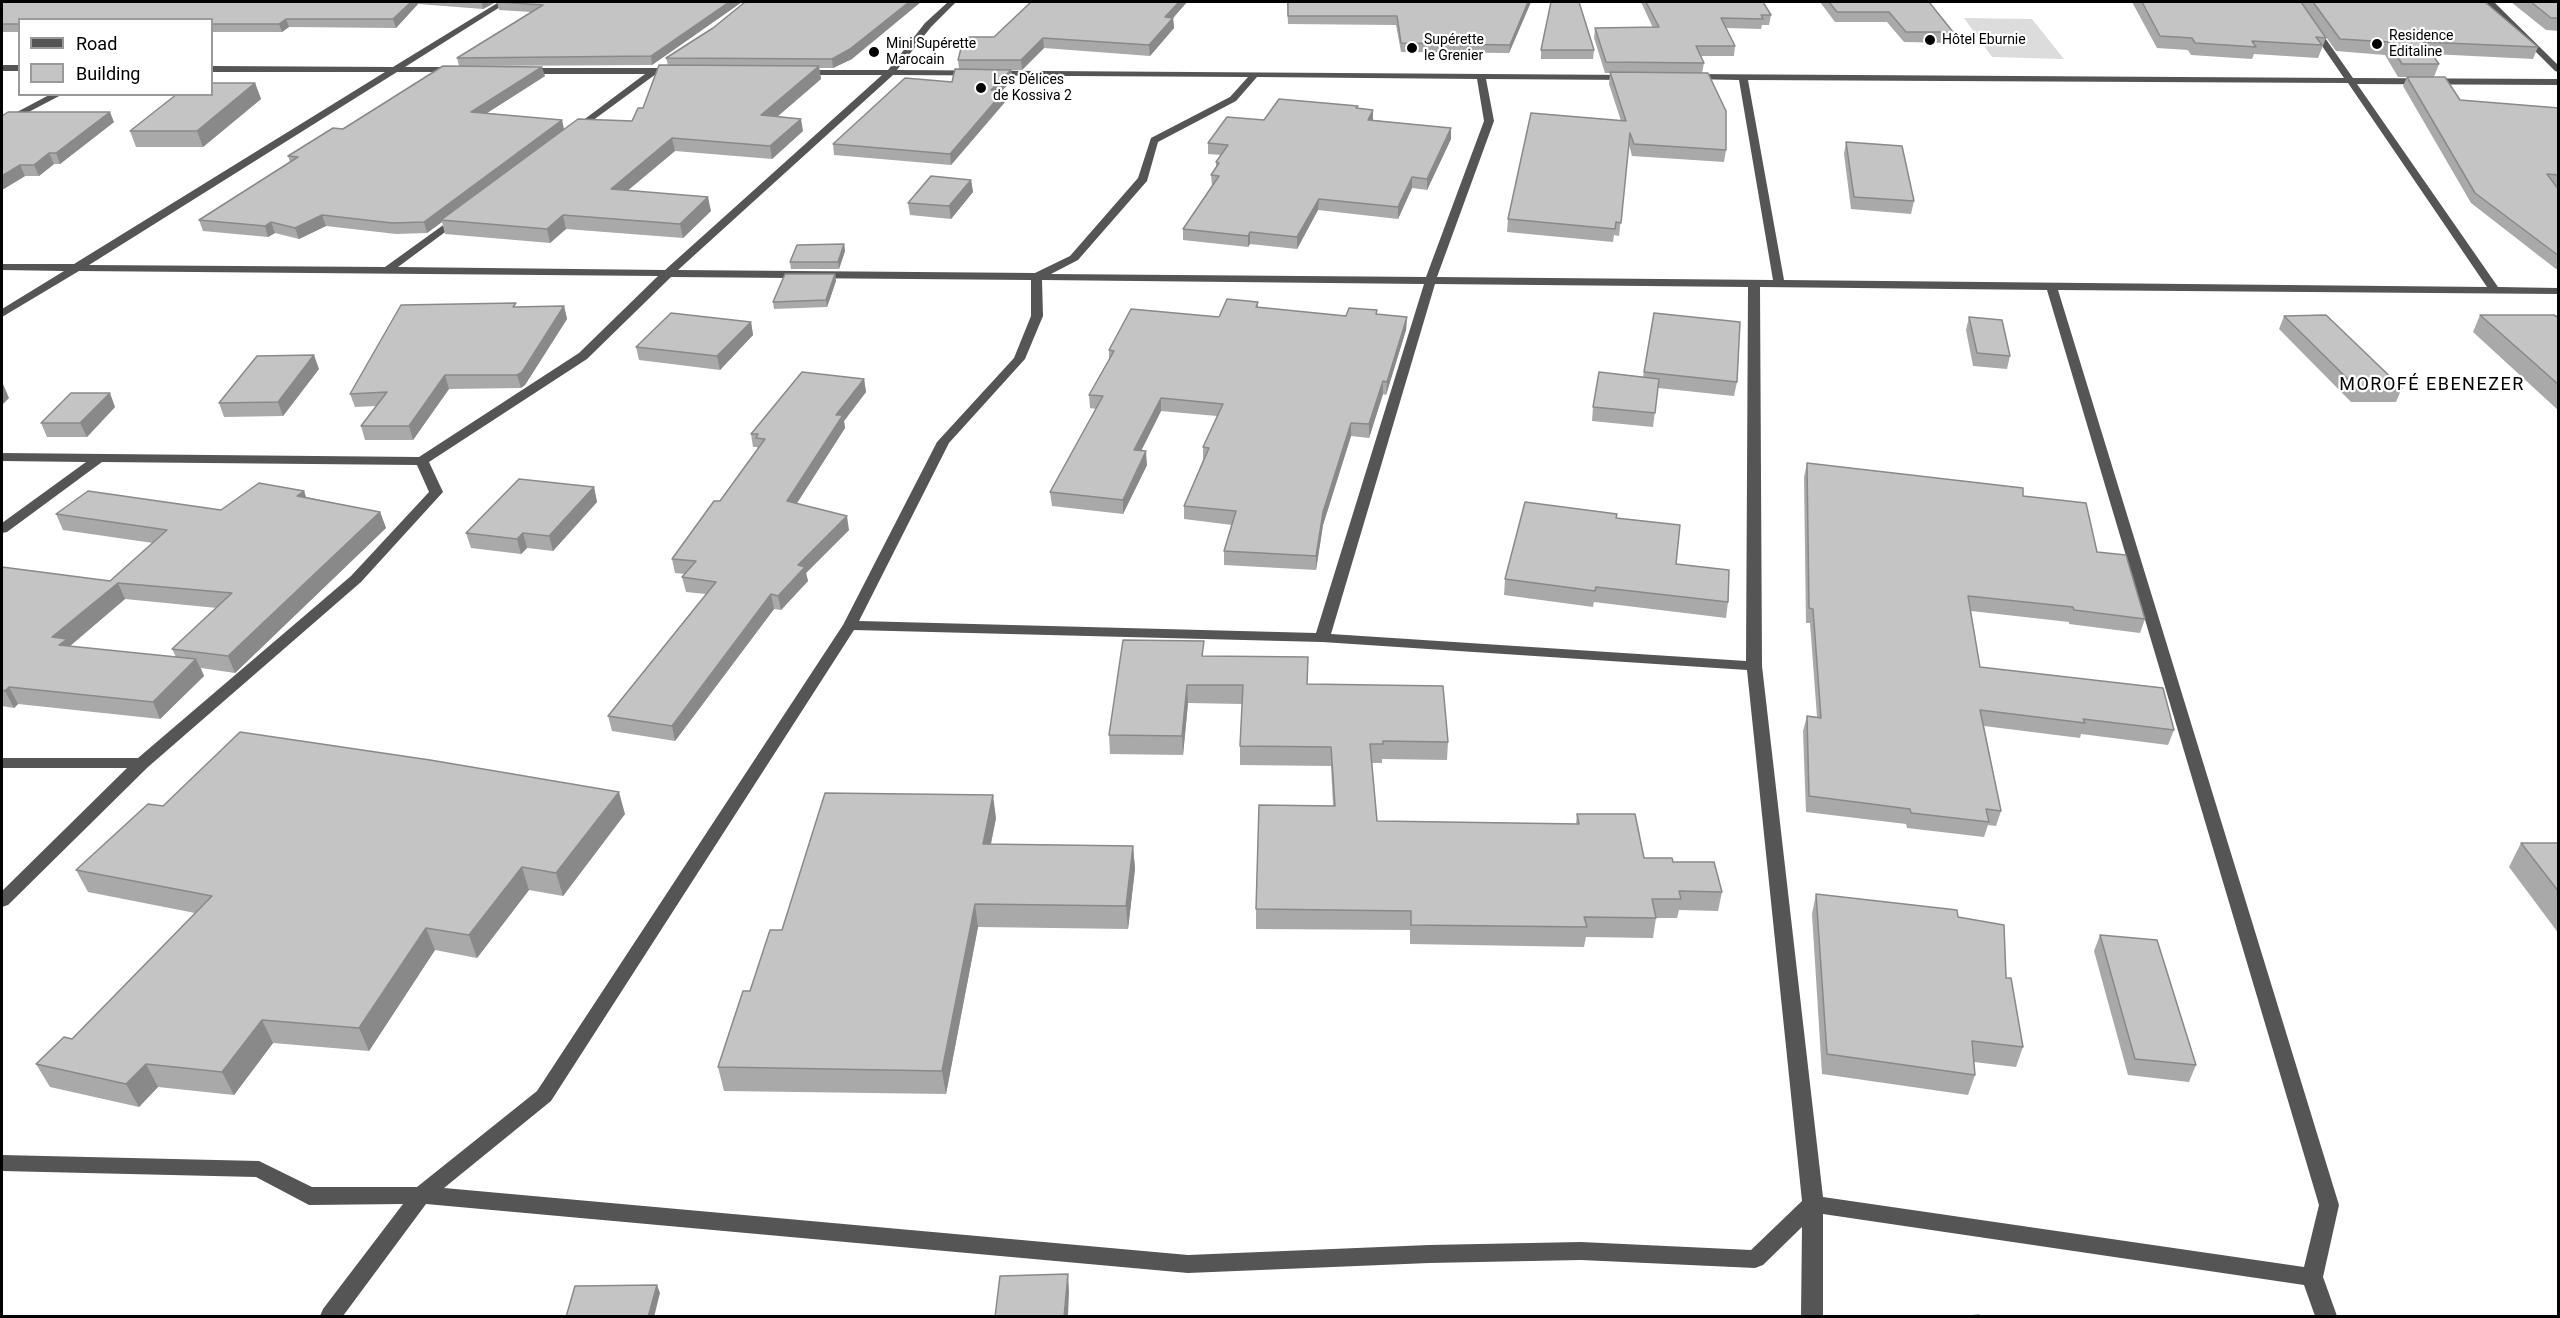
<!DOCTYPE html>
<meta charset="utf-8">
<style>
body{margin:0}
#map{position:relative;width:2560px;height:1318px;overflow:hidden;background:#fff;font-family:Roboto,sans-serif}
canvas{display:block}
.frame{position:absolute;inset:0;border:3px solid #000;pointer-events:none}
.legend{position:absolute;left:18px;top:18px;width:195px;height:78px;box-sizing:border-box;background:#fff;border:2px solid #999;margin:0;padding:8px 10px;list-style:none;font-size:18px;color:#000}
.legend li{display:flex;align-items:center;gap:12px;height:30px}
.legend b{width:30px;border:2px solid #999}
</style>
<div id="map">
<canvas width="2560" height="1318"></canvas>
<div class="frame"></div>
<ul class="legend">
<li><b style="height:8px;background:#555"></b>Road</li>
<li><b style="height:16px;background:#c4c4c4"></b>Building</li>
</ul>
</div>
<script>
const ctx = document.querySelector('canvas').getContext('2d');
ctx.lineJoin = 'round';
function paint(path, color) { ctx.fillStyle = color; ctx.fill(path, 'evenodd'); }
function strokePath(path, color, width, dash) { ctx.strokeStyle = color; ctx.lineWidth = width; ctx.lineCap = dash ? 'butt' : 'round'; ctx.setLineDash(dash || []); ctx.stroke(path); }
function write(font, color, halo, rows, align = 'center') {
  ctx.font = font + ' Roboto,sans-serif'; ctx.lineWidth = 4.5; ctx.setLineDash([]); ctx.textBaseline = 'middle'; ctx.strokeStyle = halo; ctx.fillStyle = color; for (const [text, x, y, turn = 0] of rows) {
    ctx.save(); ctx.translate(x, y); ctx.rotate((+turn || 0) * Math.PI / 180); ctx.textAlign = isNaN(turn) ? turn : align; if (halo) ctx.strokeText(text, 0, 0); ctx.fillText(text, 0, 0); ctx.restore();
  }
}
const green = new Path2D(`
 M1964,18L2032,19L2064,59L1992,57Z`);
const minor = new Path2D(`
 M499,2H508L405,67H454L457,68V72H397L89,265L385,267L460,213L465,216L464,218L398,267L665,270L882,75H799L795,72L796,70H888L925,23L948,2H956L931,27L897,70L1633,75V79L1630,80L1486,79L1494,121L1437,277L1773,280L1739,80L1687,79V75L1690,74L2344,78L2292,2H2300L2353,78L2558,79V85L2357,84L2498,287L2558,288V294L2058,290L2339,1205L2323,1277L2337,1316H2315L2304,1285L1823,1214V1316H1801L1802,1227L1763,1265L1755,1268L1581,1260L1429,1263L1188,1273L426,1204L343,1316H320L323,1309L403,1204L309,1205L256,1177L2,1171V1155L259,1161L312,1187H417L537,1091L843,625L937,442L1014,358L1031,316V280L671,277L587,359L429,462L443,492L361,582L148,767L8,905L2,907V891L127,768H2V758H138L351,576L429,492L417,465L102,462L7,532L2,533V523L86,462L2,461V453L419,457L579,353L658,276L79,271L2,317V309L64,271L2,270V264H74L385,72H212V66L393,67ZM893,75L1248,77L1230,97L1151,138L1138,178L1070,256L1035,273L678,270ZM1257,77L1477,79L1484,121L1426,277L1051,274L1078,260L1147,181L1158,142L1236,101ZM1748,80L2348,83L2487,287L1784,280ZM1042,280L1424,284L1316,633L859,621L949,443L1025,359L1043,316ZM1435,284L1748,287L1746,661L1331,634ZM1760,287L2047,290L2319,1205L2304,1267L1823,1197L1762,666ZM854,630L1322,642L1747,670L1802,1201L1751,1250L1581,1242L1429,1245L1188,1255L444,1188L551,1101Z
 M2486,2H2494L2558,65V72L2555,71Z
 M2,65H20V71H2Z
 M676,68L680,71L679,73L656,74L573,135L568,132L570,130L645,74H523L519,71L523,68Z
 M51,94H63L2,126V120Z`);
const wall = new Path2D(`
 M2,2H496L483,9L418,4L396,28L289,27L282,32H212V20H20V32H2Z
 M497,2H742L652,65L471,66L545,76L487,113L562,120L564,130L632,121L643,108L668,65L666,58L852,59L833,68H819L821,79L777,117L803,131L772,159L675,151L628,190L711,211L683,238L566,229L550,243L445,234L442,222L427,233L396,234L326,226L299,239L275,233L268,237L203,231L199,220L290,162L288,156L343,129L459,66L457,58L531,12L499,10Z
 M1031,2H1187L1173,18L1174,28L1150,56L1044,48L1022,70H1011L1012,80L1002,91L1005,102L951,165L834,155L833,144L952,82L959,69L958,60L994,37Z
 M1287,2H1531L1509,53L1401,52L1396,25L1288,24Z
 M1641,2H1763L1771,15L1769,25H1762L1761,29L1726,28L1735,46L1734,56H1701L1704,63L1702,73L1726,150L1724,162L1632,156L1629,145L1619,236L1614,235L1613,242L1507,232L1508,219L1621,121L1609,84L1610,73H1605L1594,38L1595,28H1653Z
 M1820,2H1929L1953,32L1951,43L1904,42L1887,22H1835Z
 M2132,2H2301L2326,38L2318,58L2254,54L2252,59L2191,55L2188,50L2157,48Z
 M2301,2H2485L2538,47L2533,59L2432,54L2439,64L2434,77L2460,100L2559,108V186H2556L2559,190V269H2556L2471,203L2403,86L2407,77H2398L2385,55L2336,51Z
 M2511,2H2559V31L2546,30Z
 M1541,50H1594L1593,59H1541Z
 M255,83L261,99L203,147H136L130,131Z
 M1358,108L1373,120L1451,128V139L1427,190L1412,188L1398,219L1318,210L1297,249L1250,244L1248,247L1183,240V229L1212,186L1211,175L1216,167V162L1221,155L1208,154V143L1264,120Z
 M2,116L114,122L60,164H54L39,176H25L2,190Z
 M1846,142L1914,201L1911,214L1851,209L1844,154Z
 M971,180L973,192L951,219L910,215L908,203Z
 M844,244L845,251L839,269H791L790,262Z
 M835,274L836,281L827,307L774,309L773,302Z
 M1258,302V307L1346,316L1377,314L1407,317L1406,330L1386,395L1383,394L1369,438L1351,436L1323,525L1316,570L1224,565V551L1232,525L1184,519V506L1203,460V447L1217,416L1161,411L1141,451L1147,465L1123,514L1052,506L1050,492L1096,409L1090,408L1089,395L1109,359V350L1219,317Z
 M564,306L567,319L525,385L521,388L449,389L413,440H365L361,426L376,406L355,407L350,394L517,307Z
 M1654,313L1737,382L1734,396L1658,388L1653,427L1592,421L1593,407L1643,377Z
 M2480,315L2559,318V411L2473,332Z
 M2284,316L2402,388L2396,402H2351L2279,329Z
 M1969,317L2010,356L2007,369L1973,366L1966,330Z
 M751,322L753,335L720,370L639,360L636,347Z
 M319,369L283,416L224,417L219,403Z
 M864,379L866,392L844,421L845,428L797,503L849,530L806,573L808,581L781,610L774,609L675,741L612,731L608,716L706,594L686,592L682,577L685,574L675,573L672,559L720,501L758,449L757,447H753L751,434Z
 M115,407L87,437H47L41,423Z
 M1807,463L2023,496L2097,552L2145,619L2140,633L2069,624V622L1971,611L1980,667L2174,730L2168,745L2081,734L2080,738L1984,726L2001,811L1996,826L1988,825L1984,837L1907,828L1906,824L1806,812L1803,731L1807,716L1817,717L1810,623H1806L1804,477Z
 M594,487L597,502L553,551L527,548L521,554L471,548L466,533Z
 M304,491L306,497L380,512L386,528L235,673L201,668L204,676L160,719L18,704L14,708L2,706V567L110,581L153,543L63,530L56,514L221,510ZM125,599L217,608L172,649L176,657L70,647V646Z
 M1616,518L1728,602L1726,618L1594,602L1593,607L1504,595L1505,579Z
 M1204,656L1307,684L1448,742L1447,760L1382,759V763H1372L1377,821L1576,824L1577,814L1644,858L1673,862L1722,892L1718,911L1679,910L1677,918H1656L1653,938L1586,937L1584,947L1410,944V930L1256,929V909L1333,806L1331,766L1240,765V746L1242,704L1188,703L1183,755L1110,754L1109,735Z
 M163,806L625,814L563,896L529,890L477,958L435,950L369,1051L273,1043L234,1095L158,1087L139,1107L50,1087L36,1064L72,1039L195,913L88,892L76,870Z
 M996,818L991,844L1133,846L1135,869L1128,929L978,927L946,1094L724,1091L718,1067L750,991L782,930Z
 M2521,843H2559V934L2509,867Z
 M1816,894L1958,917L2006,978L2023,1047L2016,1067L1974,1062L1975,1075L1968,1095L1822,1074L1812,914Z
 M2100,935L2196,1065L2189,1082L2128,1075L2094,951Z`);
const shadedWall = new Path2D(`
 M411,2H417L418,4L396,28L393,19Z
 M482,2H496L483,9Z
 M729,2H742L652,65L651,56Z
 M909,2H921L852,59L833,68L832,59Z
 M1179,2H1187L1173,18L1174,28L1150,56L1149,45L1165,17Z
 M1528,2H1531L1509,53L1510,45Z
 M286,19L289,27L282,32L279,24Z
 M1043,38L1044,48L1022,70L1021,60Z
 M819,66L821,79L764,128L761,115Z
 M542,67L545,76L473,122L471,112Z
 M1011,70L1012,80L992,101L991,90Z
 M255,83L261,99L203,147L197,131Z
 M1004,91L1005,102L951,165L950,154Z
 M1373,110V120H1368Z
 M110,112L114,122L60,164L56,153Z
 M801,119L803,131L772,159L770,146Z
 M562,120L564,130L441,220L442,222L427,233L424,222Z
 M1451,128V139L1427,190V179Z
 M672,138L675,151L614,202L611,189Z
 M49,153L54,164L39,176L34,165Z
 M20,165L25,176L2,190V176Z
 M1412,177V188L1398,219V207Z
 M971,180L973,192L951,219L949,206Z
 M708,197L711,211L683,238L680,224Z
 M1319,199L1318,210L1297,249V237Z
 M322,215L326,226L299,239L295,228Z
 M563,215L566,229L550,243L547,229Z
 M271,222L275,233L268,237L265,226Z
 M1250,232V244L1248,247V236Z
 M844,244L845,251L839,269L838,262Z
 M835,274L836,281L827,307L826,300Z
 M564,306L567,319L525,385L521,388L517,375Z
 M1407,317L1406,330L1386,395L1387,382Z
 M751,322L753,335L720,370L717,356Z
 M314,355L319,369L283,416L278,402Z
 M445,375L449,389L413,440L409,426Z
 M864,379L866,392L844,421L845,428L790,514L787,501L836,415Z
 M1383,381V394L1369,438V424Z
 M3,384L9,398L2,405V385Z
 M110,393L115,407L87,437L80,423Z
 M1161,398V411L1135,463L1134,450Z
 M1351,423V436L1323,525L1316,570V556L1323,512Z
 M1146,451L1147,465L1123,514V500Z
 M594,487L597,502L553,551L549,536Z
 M304,491L309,507L297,496Z
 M380,512L386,528L235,673L228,656Z
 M847,516L849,530L806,573L808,581L781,610L778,596L798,565Z
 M523,533L527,548L521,554L517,539Z
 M118,583L125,599L70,646L75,656L67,662L52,637Z
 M771,594L774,609L675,741L672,726Z
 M196,659L204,676L160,719L153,702Z
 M1187,685L1188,703L1183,755L1182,736Z
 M9,687L18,704L14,708L5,691Z
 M619,792L625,814L563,896L556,873Z
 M993,795L996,818L986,867L983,844Z
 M1133,846L1135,869L1128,929L1126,906Z
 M522,867L529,890L477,958L469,935Z
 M975,904L978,927L946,1094L942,1071Z
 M426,928L435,950L369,1051L359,1028Z
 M262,1020L273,1043L234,1095L222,1072Z
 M146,1064L158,1087L139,1107L126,1084Z
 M1068,1274L1069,1291L1068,1317H1064Z
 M657,1285L660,1293L654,1317H648Z`);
const building = new Path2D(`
 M2,2H411L393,19H286L279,24H212V20H20V24H2Z
 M497,2H729L651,56L457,58L543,5Z
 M745,2H909L850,49L832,59L666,58L713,28Z
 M1031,2H1179L1165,17L1173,18L1149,45L1043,38L1021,60H958L964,37H994Z
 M1288,2H1528L1510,45L1401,43L1397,16H1288Z
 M1551,2H1579L1594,50H1541Z
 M1646,2H1763L1771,15H1761L1763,19L1721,18L1735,46H1696L1704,63L1606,62L1595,28L1659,27Z
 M1829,2H1929L1953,32H1906L1889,12H1837Z
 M2142,2H2301L2326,38L2316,37L2322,45L2252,41L2256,47L2195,43L2192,38L2160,36Z
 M2313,2H2485L2538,47L2423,42L2439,64H2402L2389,42L2340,39Z
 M2531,2H2559V18H2551Z
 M659,65L819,66L761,115L801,119L770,146L672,138L611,189L708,197L680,224L563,215L547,229L441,220L578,119L632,121L638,108H643Z
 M443,66L542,67L471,112L562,120L424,222L392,223L322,215L295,228L271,222L265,226L199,220L298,157L288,156L333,128L343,129Z
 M955,69L1011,70L991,90L1004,91L950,154L833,144L905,78L952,82Z
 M1610,72L1708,73L1726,111V150L1634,144L1630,133L1621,223L1616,222L1615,229L1508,219L1531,113L1626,121Z
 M2407,77H2445L2460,100L2559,108V175L2547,174L2559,190V256L2475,193Z
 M212,83H255L197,131H130L177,94H212Z
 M1279,99L1358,106L1356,108L1373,110L1368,120L1451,128L1427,179L1412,177L1398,207L1319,199L1297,237L1250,232L1248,236L1183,229L1219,176L1211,175L1219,163L1216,162L1228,145L1208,143L1227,117L1264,120Z
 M8,112H110L56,153H49L34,165H20L2,176V116Z
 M1846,142L1902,146L1914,201L1854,197Z
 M931,176L971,180L949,206L908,203Z
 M844,244L838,262H790L797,245Z
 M785,274H835L826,300L773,302Z
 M1227,299L1258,302L1256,307L1346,316L1349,308L1377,310L1376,314L1407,317L1387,382L1383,381L1369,424L1351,423L1323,512L1316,556L1224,551L1236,511L1184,506L1209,448L1203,447L1223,404L1161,398L1134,450L1146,451L1123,500L1050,492L1103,396L1089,395L1114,351L1109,350L1131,309L1219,317Z
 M516,303L513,307L564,306L522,372L517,375H445L409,426H361L387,392L350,394L401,305Z
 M671,313L751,322L717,356L636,347Z
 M1654,313L1740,322L1737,382L1644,372Z
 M2326,315L2402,388H2357L2284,316Z
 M2480,315H2554L2559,318V385Z
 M1969,317L2002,320L2010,356L1977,353Z
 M314,355L278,402L219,403L257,356Z
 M802,372L864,379L836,415H843L787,501L847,516L798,565L805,567L778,596L771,594L672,726L608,716L716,582L682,577L696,561L672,559L714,501H720L765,439L756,438L758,434H751Z
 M1599,372L1659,379L1655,413L1593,407Z
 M71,393H110L80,423H41Z
 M1807,463L2023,488V496L2086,503L2097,552L2126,555L2145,619L2074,610L2073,607L1968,596L1980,667L2163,688L2174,730L2083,719L2085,723L1980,710L2001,811L1986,809L1989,822L1911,813L1910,809L1809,796L1807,716L1821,718L1813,609L1809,608Z
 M519,479L594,487L549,536L523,533L517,539L466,533Z
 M259,483L304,491L297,496L380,512L228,656L172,649L232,593L118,583L52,637L67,639L59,645L196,659L153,702L9,687L5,691L2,690V567L110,581L167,530L56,514L88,491L221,510Z
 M1525,502L1617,514L1616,518L1680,525L1676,564L1729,570L1728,602L1596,587L1595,591L1505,579Z
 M1123,640L1204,641L1202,656L1308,657L1307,684L1443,686L1448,742L1383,741V744H1370L1377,821L1579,824L1577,814H1635L1644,858H1672L1673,862H1714L1722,892L1679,891L1681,899H1652L1656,918L1584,917L1587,927L1411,925V911L1256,909L1259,805L1335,806L1331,747L1240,746L1243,685H1187L1182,736L1109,735Z
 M240,732L430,760L619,792L556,873L522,867L469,935L426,928L359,1028L262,1020L222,1072L146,1064L126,1084L36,1064L64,1037L72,1039L212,896L76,870L148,804L163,806Z
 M825,793L993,795L983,844L1133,846L1126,906L975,904L942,1071L718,1067L743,991H750L770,930H782Z
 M2521,843H2559V892Z
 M1816,894L1957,910L1958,917L2004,925L2006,978H2011L2023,1047L1972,1041L1975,1075L1827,1054Z
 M2100,935L2157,940L2196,1065L2135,1059Z
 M1068,1274L1064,1317H995L1000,1276Z
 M657,1285L648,1317H566L575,1286Z
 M1979,1315L1980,1317H1962Z`);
const markers = [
 [1930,40,6,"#000"],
 [2377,44,6,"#000"],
 [1412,48,6,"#000"],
 [874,52,6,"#000"],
 [981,88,6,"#000"]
];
const farPoinames = [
 ["Residence",2389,36],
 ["Editaline",2389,52],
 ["Supérette",1424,40],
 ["le Grenier",1424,56],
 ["Hôtel Eburnie",1942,40],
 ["Mini Supérette",886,44],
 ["Marocain",886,60],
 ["Les Délices",993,80],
 ["de Kossiva 2",993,96]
];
const neighbourhoodNames = [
 ["MOROFÉ EBENEZER",2432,385]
];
paint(green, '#dcdcdc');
paint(minor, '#555');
paint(wall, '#a9a9a9');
paint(shadedWall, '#898989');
paint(building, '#c4c4c4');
strokePath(building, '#898989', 1.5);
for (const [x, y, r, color] of markers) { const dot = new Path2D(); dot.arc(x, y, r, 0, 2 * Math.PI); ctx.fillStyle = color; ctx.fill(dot); strokePath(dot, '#fff', 2); }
write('14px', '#000', '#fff', farPoinames, 'left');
ctx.letterSpacing = '1.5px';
write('18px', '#000', '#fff', neighbourhoodNames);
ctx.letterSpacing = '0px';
</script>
